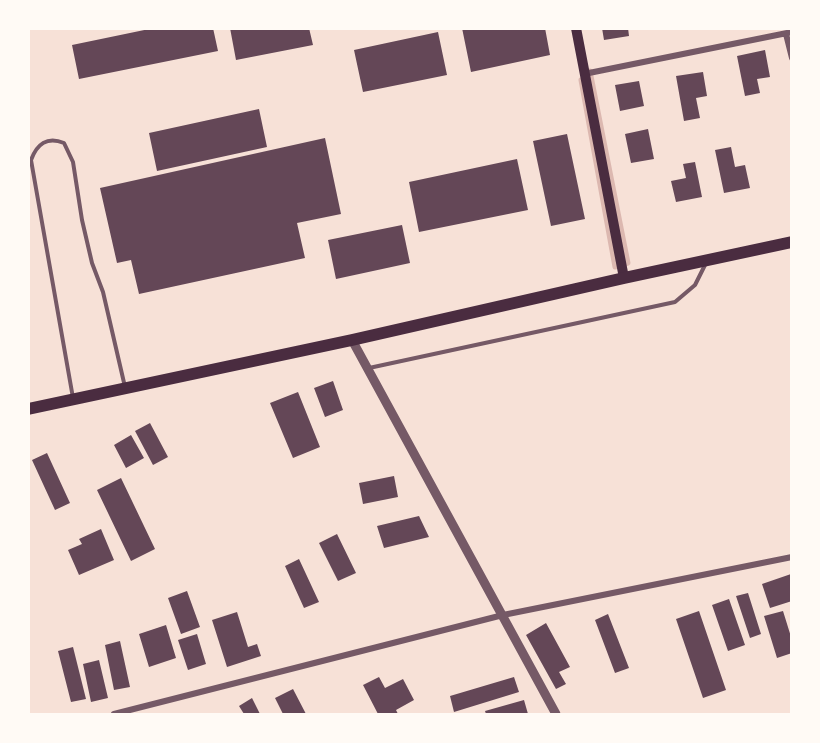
<!DOCTYPE html>
<style>
body{margin:0}
#map{position:relative;width:820px;height:743px;overflow:hidden;background:#f7e1d7;font-family:"Golos Text",sans-serif}
canvas{display:block}
.frame{position:absolute;inset:0;border:30px solid #fffaf5;pointer-events:none}
</style>
<div id="map">
<canvas width="820" height="743"></canvas>
<div class="frame"></div>
</div>
<script>
const ctx = document.querySelector('canvas').getContext('2d');
ctx.lineJoin = 'round';
function strokePath(path, color, width, dash) { ctx.strokeStyle = color; ctx.lineWidth = width; ctx.lineCap = dash ? 'butt' : 'round'; ctx.setLineDash(dash || []); ctx.stroke(path); }
function paint(path, color) { ctx.fillStyle = color; ctx.fill(path, 'evenodd'); }
const stream = new Path2D(`
 M581,80L615,267L628,263L590,71`);
const building = new Path2D(`
 M154,28H213L218,51L79,79L72,45Z
 M230,28H309L313,45L236,60Z
 M462,28H545L550,55L471,72Z
 M602,28H628L629,36L604,40Z
 M438,32L447,75L363,92L354,50Z
 M765,50L770,77L757,79L760,93L745,96L737,56Z
 M703,72L707,96L696,98L700,118L684,121L676,76Z
 M639,81L644,106L620,111L615,85Z
 M259,109L267,147L157,171L149,133Z
 M648,129L654,159L631,163L625,134Z
 M567,134L585,219L551,226L533,141Z
 M325,138L341,214L297,223L305,258L139,294L131,260L117,263L100,188Z
 M731,147L735,167L745,165L750,188L724,193L715,150Z
 M517,159L528,210L419,232L409,182Z
 M695,162L702,197L676,202L671,181L686,178L683,164Z
 M402,225L410,263L336,279L328,240Z
 M333,381L343,410L325,417L314,388Z
 M298,392L320,447L293,458L270,403Z
 M150,423L168,457L153,465L135,431Z
 M131,435L144,458L126,468L114,445Z
 M47,453L70,503L55,510L32,460Z
 M394,476L398,497L363,504L359,483Z
 M121,478L155,549L131,561L97,490Z
 M419,516L429,537L384,548L377,526Z
 M101,529L114,560L79,575L68,550L82,544L79,539Z
 M337,534L356,573L338,581L319,543Z
 M299,559L319,602L304,608L285,566Z
 M791,574L792,601L770,608L762,584Z
 M187,591L200,627L181,634L168,598Z
 M748,593L761,634L750,638L736,596Z
 M729,599L745,645L728,651L712,605Z
 M699,611L726,690L703,698L676,619Z
 M783,611L792,640V653L777,658L764,616Z
 M237,612L248,647L257,644L261,656L227,667L212,620Z
 M608,614L629,668L615,673L595,620Z
 M546,623L570,667L559,672L566,684L556,689L526,635Z
 M166,625L176,658L149,667L139,634Z
 M197,634L206,664L188,670L178,640Z
 M120,641L130,687L114,690L105,645Z
 M73,647L86,699L71,702L58,651Z
 M99,660L108,698L91,702L83,664Z
 M379,677L385,688L403,679L414,700L396,710L398,714H378L363,685Z
 M514,677L519,692L454,712L450,696Z
 M293,689L306,714H283L275,698Z
 M252,698L260,714H244L239,706Z
 M524,700L528,714H486L485,711Z`);
const service = new Path2D(`
 M369,368L675,302L695,285L706,263
 M73,398L31,160C37,144 47,136 64,143L73,162L82,220L92,263L103,292L125,387`);
const minor = new Path2D(`
 M786,34L792,58
 M584,74L792,32
 M114,714L503,615L792,557`);
const tertiary = new Path2D(`
 M352,340L556,714`);
const secondary = new Path2D(`
 M576,28L624,278`);
const primary = new Path2D(`
 M28,409L352,340L624,278L792,242`);
strokePath(stream, '#dcb8b0', 5);
paint(building, '#644757');
strokePath(service, '#755966', 4);
strokePath(minor, '#755966', 6);
strokePath(tertiary, '#755966', 9);
strokePath(secondary, '#4a2c40', 10);
strokePath(primary, '#4a2c40', 12);
</script>
